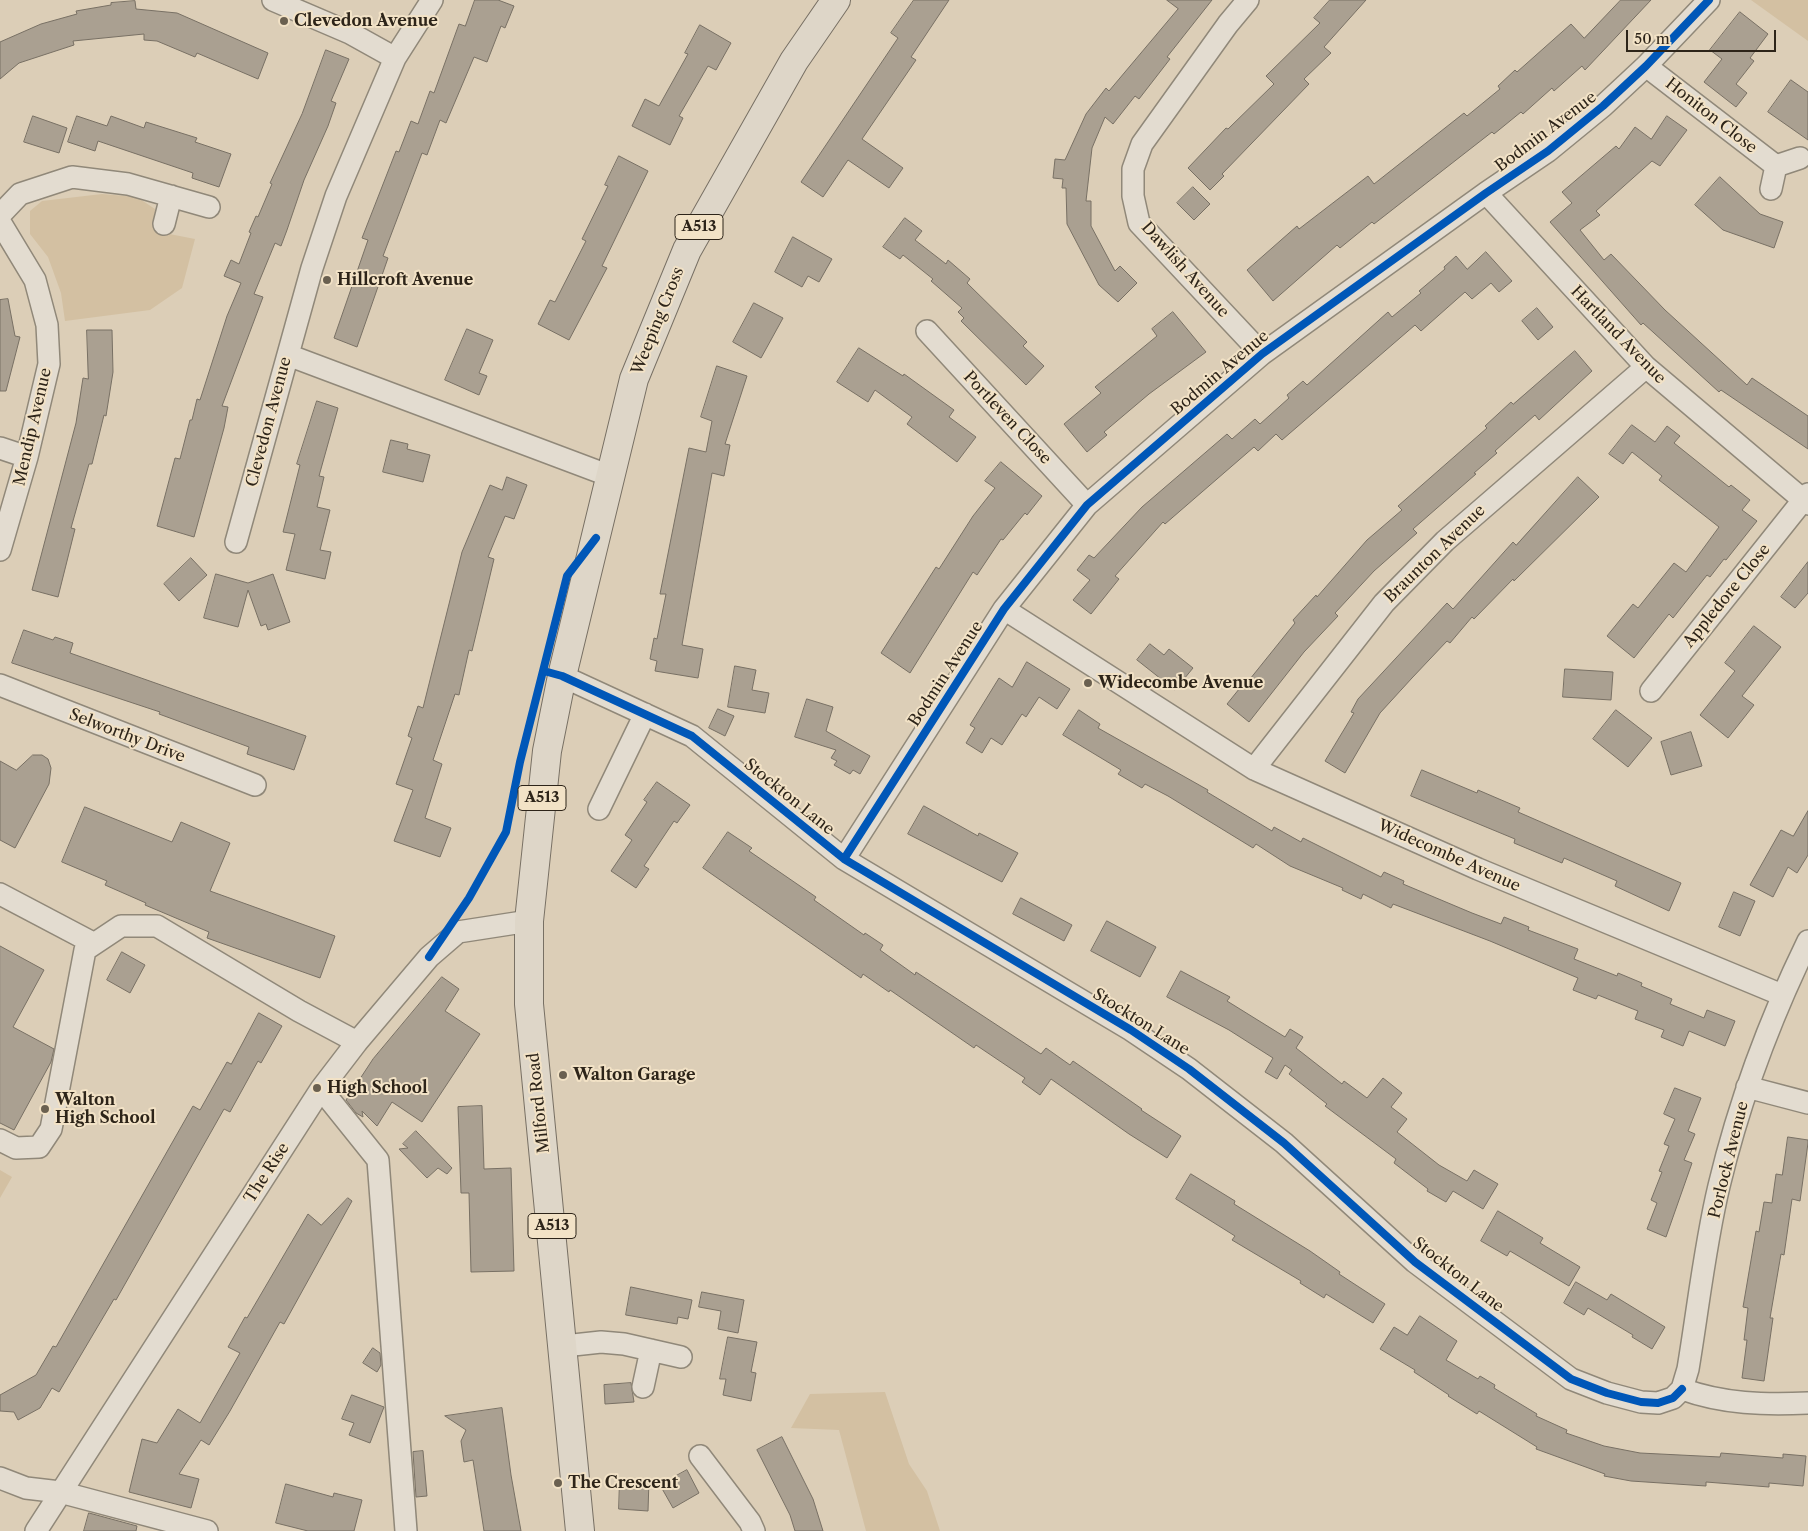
<!DOCTYPE html>
<style>
body{margin:0}
#map{position:relative;width:1808px;height:1531px;overflow:hidden;background:#dcceb7;font-family:"Libre Caslon Text",serif}
canvas{display:block}
.scale{position:absolute;left:1626px;top:30px;width:150px;height:22px;box-sizing:border-box;border:2px solid #2d2419;border-top:0;padding-left:6px;font-size:15px;line-height:18px;white-space:nowrap;color:#2d2419;-webkit-text-stroke:4px #f2e2c6;paint-order:stroke}
</style>
<div id="map">
<canvas width="1808" height="1531"></canvas>
<div class="scale">50 m</div>
</div>
<script>
const ctx = document.querySelector('canvas').getContext('2d');
ctx.lineJoin = 'round';
function paint(path, color) { ctx.fillStyle = color; ctx.fill(path, 'evenodd'); }
function strokePath(path, color, width, dash) { ctx.strokeStyle = color; ctx.lineWidth = width; ctx.lineCap = dash ? 'butt' : 'round'; ctx.setLineDash(dash || []); ctx.stroke(path); }
function write(font, color, halo, rows, align = 'center') {
  ctx.font = font + ' "Libre Caslon Text",serif'; ctx.lineWidth = 4; ctx.setLineDash([]); ctx.textBaseline = 'middle'; ctx.strokeStyle = halo; ctx.fillStyle = color; for (const [text, x, y, turn = 0] of rows) {
    ctx.save(); ctx.translate(x, y); ctx.rotate((+turn || 0) * Math.PI / 180); ctx.textAlign = isNaN(turn) ? turn : align; if (halo) ctx.strokeText(text, 0, 0); ctx.fillText(text, 0, 0); ctx.restore();
  }
}
const green = new Path2D(`
 M1751,0H1808V41Z
 M102,194L137,197L155,209L154,231L195,239L182,288L150,310L65,321L61,293L48,257L30,234V211L42,201Z
 M0,1170L12,1177L0,1198Z
 M885,1392L909,1464L927,1491L940,1531H866L839,1430L791,1428L810,1394Z`);
const building = new Path2D(`
 M475,0H498L514,6L505,28L501,26L487,62L474,57L446,123L440,120L427,155L422,153L383,256L388,258L357,347L334,338L368,240L362,238L396,151L399,152L411,121L418,124L430,91L434,93L459,24L465,26Z
 M914,0H949L911,57L916,60L862,139L903,168L889,188L848,160L823,197L801,182L898,38L891,33Z
 M1167,0H1212L1167,57L1170,59L1139,99L1135,96L1113,124L1105,117L1092,148L1086,201H1091V226L1115,271L1120,266L1137,283L1118,302L1099,285L1067,224L1066,188H1062L1063,179L1053,178L1055,159L1065,160L1086,114L1106,88L1109,91L1178,9Z
 M1330,0H1366L1324,47L1331,53L1304,79L1309,84L1222,174L1224,176L1210,190L1188,168L1226,128L1228,129L1274,84L1266,76L1320,23L1314,18Z
 M1621,0H1651L1585,70L1582,66L1554,91L1552,88L1523,114L1521,112L1494,134L1492,132L1374,224L1372,222L1340,248L1337,245L1273,301L1247,270L1297,226L1299,229L1368,176L1374,184L1464,113L1467,116L1500,89L1498,86L1515,70L1517,72L1571,24L1584,38Z
 M135,1L136,9L177,13L268,53L258,79L197,53L195,57L157,41L144,40V34L73,41L74,45L19,63L0,79V42L41,24L77,14L76,11L111,5V3Z
 M1740,12L1768,34L1750,58L1754,61L1736,84L1747,93L1736,107L1704,82L1722,59L1710,50Z
 M700,25L731,43L716,70L708,66L679,116L683,118L670,145L632,126L645,99L659,106L688,54L685,53Z
 M326,50L349,59L331,101L336,103L328,126L304,180L287,230L281,246L275,243L254,294L263,297L222,406L228,407L224,428L194,537L157,526L175,458L180,459L190,420H192L197,399L200,400L227,316L241,283L224,276L231,260L239,264L251,233L249,232L256,216L258,217L272,184L270,183L302,114Z
 M1791,80L1808,92V140L1768,112Z
 M33,116L67,128L59,153L24,142Z
 M77,116L107,126L111,116L144,128L146,122L197,138L195,142L231,154L219,187L192,178L193,173L98,141L95,151L68,142Z
 M1667,116L1687,130L1660,166L1652,161L1596,211L1600,215L1580,230L1604,260L1611,254L1665,310L1747,385L1752,378L1808,416V449L1721,390L1719,392L1643,323L1641,325L1550,222L1572,203L1562,192L1616,146L1619,149L1635,127L1651,139Z
 M619,156L648,171L602,266L607,268L569,340L538,324L550,300L555,302L586,241L582,239L608,186L605,185Z
 M1720,177L1760,214L1783,222L1774,248L1723,230L1695,205Z
 M1193,187L1210,204L1194,220L1177,203Z
 M905,218L922,231L915,240L946,264L948,260L970,279L967,283L1027,342L1023,346L1044,366L1026,385L961,321L964,318L958,312L962,308L931,281L933,279L903,255L900,259L883,247Z
 M793,237L832,259L819,282L808,276L802,287L775,272Z
 M1486,252L1512,281L1499,292L1491,283L1472,299L1465,292L1421,331L1415,325L1282,440L1276,434L1258,451L1254,447L1165,524L1163,522L1115,576L1119,579L1091,614L1073,600L1090,580L1077,570L1089,555L1094,558L1142,507L1227,434L1232,439L1255,419L1260,424L1289,398L1287,395L1303,381L1307,385L1388,312L1392,317L1421,293L1419,291L1445,269L1444,267L1456,256L1467,269Z
 M8,299L15,336L20,337L6,391H0V300Z
 M754,303L783,318L761,358L733,342Z
 M1537,308L1553,327L1538,340L1522,321Z
 M1173,312L1206,352L1149,394L1104,432L1107,435L1087,452L1064,424L1101,393L1095,387L1157,336L1152,329Z
 M467,329L493,340L479,373L487,376L479,395L445,380Z
 M87,330H112L113,372L106,416L104,415L92,464H89L71,528L75,529L58,597L32,590L76,423L83,378L88,379Z
 M859,348L903,376L904,374L954,410L949,417L976,437L957,462L907,424L912,417L875,390L868,402L837,382Z
 M1575,351L1592,371L1539,420L1535,415L1495,451L1497,453L1474,473L1476,474L1413,529L1417,533L1374,571L1335,613L1338,616L1304,652L1249,722L1227,704L1248,678L1250,679L1295,623L1293,620L1316,595L1317,597L1367,540L1402,510L1398,506L1487,428L1485,426L1511,402L1513,404Z
 M717,366L747,376L725,444L730,445L724,476L712,473L682,645L703,649L698,678L655,671L657,661L650,659L654,638L657,639L666,594H660L689,448L706,452L712,421L701,417Z
 M317,401L338,408L319,476L324,477L317,507L330,510L320,550L331,552L325,579L286,570L295,534L283,532L300,465L297,464Z
 M1632,425L1655,442L1667,426L1680,436L1674,443L1729,487L1731,485L1750,500L1742,510L1757,521L1726,560L1724,559L1710,577L1707,575L1673,618L1669,614L1634,658L1607,636L1633,604L1638,608L1674,563L1686,572L1719,527L1659,480L1662,476L1632,452L1623,464L1609,454Z
 M391,440L408,444L407,449L430,455L423,482L383,472Z
 M1001,462L1042,496L1027,515L1025,513L1003,540L1001,539L977,575L973,572L910,673L881,653L936,567L939,569L973,516L995,488L985,481Z
 M507,477L527,485L514,519L505,516L488,557L494,559L472,651L469,650L459,695L455,694L433,760L442,764L425,818L451,828L440,857L394,841L413,790L396,784L412,738L408,736L418,706L423,708L462,552L490,485L502,490Z
 M1578,477L1599,497L1514,581L1513,579L1474,619L1472,617L1450,643L1447,641L1412,678L1380,713L1345,773L1325,761L1354,713L1351,712L1358,699L1447,603L1453,609L1513,542L1516,545Z
 M191,558L207,575L179,601L164,584Z
 M1808,562V593L1795,608L1781,597Z
 M216,574L248,583L273,574L290,622L268,630L266,624L261,626L248,590L238,627L204,618Z
 M1754,626L1781,647L1742,696L1754,705L1728,738L1700,715L1735,671L1725,663Z
 M24,630L53,640L55,637L73,643L70,653L306,736L294,770L247,754L249,747L159,714L160,712L12,663Z
 M1150,644L1164,655L1169,649L1193,668L1175,690L1137,660Z
 M1027,662L1070,689L1057,709L1039,697L1026,717L1022,714L1002,745L991,738L982,753L966,743L975,728L970,725L999,678L1012,687Z
 M735,666L756,670L752,690L769,693L765,713L728,707Z
 M1565,669L1613,672L1611,700L1563,697Z
 M807,699L833,707L826,731L870,756L860,774L853,770L850,774L834,765L837,761L831,758L836,750L795,737Z
 M718,709L734,716L725,736L709,728Z
 M1079,710L1100,724L1098,728L1208,790L1207,792L1272,831L1274,827L1301,842L1303,838L1381,877L1384,872L1404,881L1403,884L1472,913L1501,924L1504,917L1529,927L1528,930L1578,949L1574,959L1617,976L1618,973L1642,983L1641,986L1672,999L1670,1004L1704,1018L1707,1010L1735,1021L1725,1046L1689,1031L1683,1046L1661,1037L1664,1030L1635,1019L1638,1011L1598,995L1596,999L1573,990L1578,978L1490,941L1393,904L1391,908L1363,894L1361,899L1342,890L1343,888L1290,866L1256,844L1253,848L1168,796L1145,784L1142,788L1118,774L1121,770L1063,735Z
 M1616,710L1652,738L1628,767L1593,739Z
 M1691,732L1702,766L1671,775L1661,742Z
 M33,755H42L48,759L51,768L49,784L15,848L0,840V761L16,770Z
 M1422,770L1477,793L1478,790L1520,808L1518,812L1681,883L1669,911L1615,886L1617,881L1564,858L1562,863L1514,843L1515,839L1411,796Z
 M657,782L690,805L677,823L674,821L644,866L649,869L636,888L611,871L632,840L625,835L647,802L644,800Z
 M924,806L978,836L979,833L1018,853L1002,882L908,834Z
 M85,807L172,842L181,822L230,843L210,891L335,936L320,978L207,938L209,932L145,905L146,903L105,885L107,881L62,862Z
 M1808,811V855L1797,873L1788,867L1773,897L1750,885L1781,830L1793,836Z
 M728,832L752,848L749,851L816,897L814,900L864,935L865,933L883,945L880,950L915,975L916,972L1041,1054L1046,1048L1070,1065L1073,1061L1142,1109L1141,1110L1181,1136L1167,1158L1129,1134L1051,1079L1040,1095L1022,1082L1025,1078L976,1045L974,1048L890,990L889,992L863,974L861,978L703,868Z
 M1734,892L1755,901L1740,936L1719,927Z
 M1021,898L1072,925L1064,941L1013,914Z
 M1107,921L1156,947L1140,977L1091,951Z
 M0,946L44,970L13,1027L54,1049L51,1062L14,1130L0,1123Z
 M122,952L145,965L130,993L107,980Z
 M1181,971L1230,997L1227,1001L1285,1037L1290,1029L1303,1037L1296,1048L1342,1084L1344,1081L1367,1098L1383,1078L1402,1093L1391,1107L1407,1119L1397,1132L1439,1165L1467,1181L1474,1170L1498,1184L1483,1209L1453,1191L1446,1202L1427,1191L1428,1189L1394,1163L1396,1159L1325,1106L1327,1104L1289,1074L1292,1070L1285,1065L1277,1079L1265,1072L1273,1058L1229,1030L1167,997Z
 M442,977L459,989L445,1011L480,1034L422,1122L392,1102L377,1126L362,1111L363,1117L356,1113L346,1100L373,1059Z
 M259,1013L282,1026L261,1063L258,1061L230,1112L224,1109L116,1300L114,1299L59,1392L52,1388L40,1408L18,1420L14,1412L0,1411V1395L36,1375L53,1346L56,1347L193,1106L200,1110L227,1062L231,1064Z
 M1675,1088L1701,1098L1688,1131L1695,1134L1684,1160L1692,1163L1666,1237L1647,1229L1657,1203L1651,1200L1662,1172L1659,1171L1669,1146L1664,1144L1675,1119L1664,1114Z
 M482,1106L484,1169L511,1168L514,1271L471,1272L469,1193H461L458,1107Z
 M416,1131L452,1168L447,1174L438,1168L427,1178L399,1149L408,1148L403,1144Z
 M1788,1137L1808,1140V1143L1800,1201L1792,1199L1784,1255L1781,1254L1770,1318H1773L1764,1381L1742,1378L1747,1340H1744L1748,1308L1743,1307L1756,1231L1759,1232L1764,1202L1772,1203L1776,1174L1782,1175Z
 M1191,1174L1235,1201L1234,1204L1310,1251L1340,1272L1339,1274L1385,1304L1373,1323L1326,1294L1324,1298L1300,1283L1301,1281L1232,1240L1235,1236L1176,1199Z
 M348,1198L352,1201L284,1324L280,1322L230,1411L209,1445L201,1440L179,1474L199,1479L191,1508L129,1492L142,1439L157,1443L178,1409L200,1423L240,1353L228,1347L245,1317L247,1318L308,1214L321,1225Z
 M1498,1211L1543,1238L1540,1243L1580,1267L1569,1286L1510,1251L1507,1256L1481,1241Z
 M1576,1282L1607,1300L1611,1294L1665,1327L1652,1349L1632,1337L1633,1335L1588,1308L1584,1315L1564,1303Z
 M631,1287L692,1300L688,1319L678,1317L677,1324L626,1315Z
 M702,1292L744,1300L738,1333L718,1329L721,1311L699,1307Z
 M1420,1316L1457,1341L1446,1360L1478,1379L1480,1376L1495,1385L1494,1388L1537,1414L1536,1416L1567,1430L1566,1433L1604,1446L1640,1453L1720,1457L1721,1453L1783,1458V1454L1806,1456L1803,1486L1769,1483V1487L1706,1482V1486L1631,1481L1604,1476L1605,1474L1536,1449L1537,1447L1479,1411L1477,1414L1448,1396L1449,1395L1414,1372L1415,1370L1380,1349L1394,1327L1407,1335Z
 M728,1337L757,1342L751,1372L756,1373L751,1401L723,1395L726,1379H720Z
 M373,1348L380,1353L381,1365L377,1372L363,1363Z
 M631,1383L634,1402L605,1404L604,1385Z
 M352,1395L384,1407L370,1443L349,1435L354,1423L342,1419Z
 M502,1408L511,1475L521,1531H484L473,1460L464,1462L461,1441L466,1430L445,1416Z
 M782,1437L813,1499L823,1531H795L790,1515L757,1450Z
 M423,1451L427,1496L416,1497L413,1452Z
 M687,1470L699,1493L673,1508L660,1485Z
 M620,1479L649,1480L648,1511L619,1509Z
 M286,1484L333,1497L334,1493L362,1500L354,1531H308L276,1523Z
 M89,1513L137,1526L136,1531H84Z`);
const minor = new Path2D(`
 M273,0L350,33L395,58
 M1248,0L1228,24L1142,144L1133,169V196L1139,223L1262,354
 M1646,66L1776,166
 M1771,189L1776,166L1800,158
 M1486,193L1646,367L1808,504
 M0,215L20,194L72,177L128,184L209,207
 M0,222L35,280L47,325L49,364L27,457L0,550
 M164,224L171,196
 M927,331L1087,505
 M288,355L610,476
 M0,448L27,457
 M236,542L312,268L336,196L395,58L432,0
 M1004,609L1254,769L1478,869L1782,995
 M562,676L692,736L844,859L1131,1030L1189,1069L1284,1143L1415,1262L1571,1379L1607,1393L1641,1402L1658,1403L1673,1398L1682,1389
 M0,685L255,785
 M1651,691L1808,494
 M1254,769L1384,603L1445,541L1646,367
 M599,809L645,714
 M844,859L1004,609L1087,505L1262,354L1486,193L1548,151L1603,106L1646,66L1709,0
 M0,894L93,943
 M1747,1087L1808,1103
 M321,1089L378,1160L406,1531
 M0,1140L16,1148L39,1147L51,1129L85,950L121,926H157L299,1011L357,1042
 M564,1346L601,1342L624,1344L681,1357
 M643,1387L651,1350
 M1682,1389L1688,1369C1698,1309 1705,1244 1719,1186C1739,1102 1770,1019 1808,941
 M1682,1389C1723,1404 1765,1405 1808,1403
 M700,1456L750,1522L754,1531
 M0,1478L26,1488L60,1492L207,1531
 M36,1531L321,1089L357,1042L429,957L458,932L529,921`);
const highway = new Path2D(`
 M580,1531L529,1004V921L547,751L562,676L634,379L687,250L794,61L836,0`);
const cycleway = new Path2D(`
 M544,671L562,676L692,736L844,859L1131,1030L1189,1069L1284,1143L1415,1262L1571,1379L1607,1393L1641,1402L1658,1403L1673,1398L1682,1389
 M844,859L1004,609L1087,505L1262,354L1486,193L1548,151L1603,106L1646,66L1709,0
 M429,957L469,898L506,832L520,762L567,576L596,538`);
const markers = [
 [284,21,5,"#6a6050"],
 [327,280,5,"#6a6050"],
 [1088,683,5,"#6a6050"],
 [563,1075,5,"#6a6050"],
 [317,1088,5,"#6a6050"],
 [45,1109,5,"#6a6050"],
 [558,1483,5,"#6a6050"]
];
const shields = [
 [699,227,48],
 [542,798,48],
 [552,1226,48]
];
const shieldNames = [
 ["A513",699,227],
 ["A513",542,798],
 ["A513",552,1226]
];
const poiNames = [
 ["Clevedon Avenue",294,21],
 ["Hillcroft Avenue",337,280],
 ["Widecombe Avenue",1098,683],
 ["Walton Garage",573,1075],
 ["High School",327,1088],
 ["Walton",55,1100],
 ["High School",55,1118],
 ["The Crescent",568,1483]
];
const streetNames = [
 ["Honiton Close",1711,116,38],
 ["Bodmin Avenue",1546,132,-37],
 ["Dawlish Avenue",1185,270,48],
 ["Weeping Cross",658,321,-68],
 ["Hartland Avenue",1618,335,46],
 ["Bodmin Avenue",1220,373,-40],
 ["Portleven Close",1007,418,47],
 ["Clevedon Avenue",269,422,-75],
 ["Mendip Avenue",33,427,-77],
 ["Braunton Avenue",1435,554,-44],
 ["Appledore Close",1727,596,-51],
 ["Bodmin Avenue",946,674,-57],
 ["Selworthy Drive",127,736,21],
 ["Stockton Lane",789,797,39],
 ["Widecombe Avenue",1449,856,24],
 ["Stockton Lane",1141,1022,32],
 ["Milford Road",539,1103,-96],
 ["Porlock Avenue",1729,1160,-76],
 ["The Rise",267,1173,-57],
 ["Stockton Lane",1458,1275,38]
];
paint(green, '#d3c0a2');
paint(building, '#aaa091');
strokePath(building, '#787064', 1);
strokePath(minor, '#908879', 24);
strokePath(highway, '#787064', 30);
strokePath(minor, '#e3dcd0', 21);
strokePath(highway, '#ded6c8', 28);
strokePath(cycleway, '#0057b8', 8);
for (const [x, y, r, color] of markers) { const dot = new Path2D(); dot.arc(x, y, r, 0, 2 * Math.PI); ctx.fillStyle = color; ctx.fill(dot); strokePath(dot, '#f2e2c6', 2); }
for (const [x, y, w] of shields) { const box = new Path2D(); box.roundRect(x - w / 2, y - 12.5, w, 25, 4); ctx.fillStyle = '#f2e2c6'; ctx.fill(box); strokePath(box, '#2d2419', 1); }
write('bold 15px', '#2d2419', null, shieldNames);
write('bold 16px', '#2d2419', '#f2e2c6', poiNames, 'left');
write('16px', '#2d2419', '#f2e2c6', streetNames);
</script>
